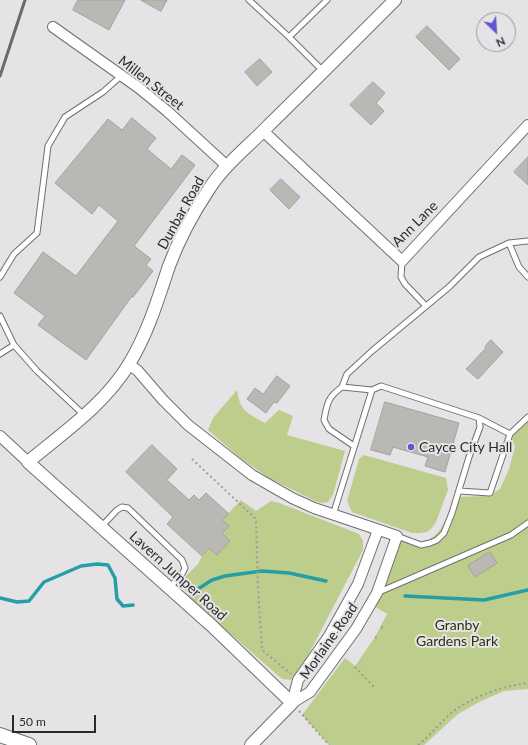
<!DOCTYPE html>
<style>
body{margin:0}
#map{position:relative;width:528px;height:745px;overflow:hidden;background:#e5e3e6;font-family:Lato,sans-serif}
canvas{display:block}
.north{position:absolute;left:476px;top:12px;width:40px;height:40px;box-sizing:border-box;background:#e5e3e6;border:1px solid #9b999c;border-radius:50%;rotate:155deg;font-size:11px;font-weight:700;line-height:16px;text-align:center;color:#2c2b2c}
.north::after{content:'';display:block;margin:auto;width:14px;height:18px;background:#6256cf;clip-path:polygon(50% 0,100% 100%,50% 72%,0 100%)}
.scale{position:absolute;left:12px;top:715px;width:84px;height:18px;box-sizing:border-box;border:2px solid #2c2b2c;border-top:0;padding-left:5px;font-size:12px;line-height:14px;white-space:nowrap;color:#2c2b2c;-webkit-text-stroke:3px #e5e3e6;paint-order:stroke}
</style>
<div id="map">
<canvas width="528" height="745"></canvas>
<div class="north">N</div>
<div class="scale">50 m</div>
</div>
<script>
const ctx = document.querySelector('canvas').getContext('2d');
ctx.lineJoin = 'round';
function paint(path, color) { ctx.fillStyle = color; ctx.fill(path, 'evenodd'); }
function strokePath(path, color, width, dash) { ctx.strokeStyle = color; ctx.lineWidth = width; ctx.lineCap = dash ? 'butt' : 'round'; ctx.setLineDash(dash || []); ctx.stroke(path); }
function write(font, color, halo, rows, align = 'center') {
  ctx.font = font + ' Lato,sans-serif'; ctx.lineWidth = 4; ctx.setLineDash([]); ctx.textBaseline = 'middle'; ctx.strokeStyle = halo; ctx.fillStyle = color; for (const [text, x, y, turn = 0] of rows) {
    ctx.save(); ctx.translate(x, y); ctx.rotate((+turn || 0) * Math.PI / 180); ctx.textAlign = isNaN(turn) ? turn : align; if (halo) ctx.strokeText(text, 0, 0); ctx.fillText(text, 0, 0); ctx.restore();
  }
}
const green = new Path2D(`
 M237,390C240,411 247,413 265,423L279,410L293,416L287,435L345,451L333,495L328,502L321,503L315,501L269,478L239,457L208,430L213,418Z
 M528,417V689L504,691L479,702L458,714L424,745H329L302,715L345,658L355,666L375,637L387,614L371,604L397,536C405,538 414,541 422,541C442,540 448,512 454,497L489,496L500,489L509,469L515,447L510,434Z
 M364,455L446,478L448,490L436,522L432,528L427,532L420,533H412L352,512L347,501L359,459Z
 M241,500L256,511L271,501L279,503L359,534L363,541V550L301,669L291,680L282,679L191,599L183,587L185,577L198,564L202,556L209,548L217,555L230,541L222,533L229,526L222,520Z`);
const stream = new Path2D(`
 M198,589L212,580L225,576L262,571L289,573L326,581
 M405,596L484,600L528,590
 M0,598L17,602L29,601L44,582L81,566L97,564L108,565L115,578L117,599L123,606L133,605`);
const building = new Path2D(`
 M78,0H125L109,30L73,10Z
 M141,0H167L161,11Z
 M427,26L460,59L449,70L416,37Z
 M260,59L272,72L257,86L245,72Z
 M373,82L385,93L376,103L384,111L371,125L350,105Z
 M132,118L156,138L147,149L171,169L182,155L195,165L134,246L151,259L146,265L153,271L133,297L132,296L86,360L38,325L45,316L14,293L43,252L76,276L118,221L99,205L92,214L55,183L108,119L122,130Z
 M528,157V185L514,172Z
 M281,179L300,197L289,209L270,190Z
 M491,340L503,352L478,379L466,369L486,348L485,347Z
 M277,376L290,386L277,403L274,402L266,413L247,399L255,388L263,394Z
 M385,402L459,423L445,472L425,466L428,457L393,447L390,455L371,450Z
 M152,445L177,469L167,480L189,500L194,495L199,500L206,493L229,514L222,520L229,526L222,533L230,541L217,555L209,548L202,556L167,524L173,517L126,472Z
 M490,552L497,563L475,577L468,566Z`);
const path = new Path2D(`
 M192,459L256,519L258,587L262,650L291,674
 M381,627L385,629
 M375,637L379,639
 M355,667L375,688
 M299,711L329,745
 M418,745C431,735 441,721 454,711C474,696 503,686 528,683`);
const service = new Path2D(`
 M249,0L289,37
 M323,71L289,37L327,0
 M509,243L519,267L528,277
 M402,261L401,277L405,284L426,306
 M0,277L14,254L37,233L48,146L65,117L103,92L121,76
 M0,316L14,345L37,371L84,415
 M0,354L14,345
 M342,387L347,374L372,351L449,287L479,257L509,243L528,241
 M510,434L528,417
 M354,446L329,429L324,420C327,403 328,397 342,387L372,390L381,386L479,418L480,427L469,457L452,513L444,533L437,540L430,543L421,545L397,536
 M459,491L490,493L510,434L479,418
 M333,515L372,390
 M101,527L117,510L122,507L128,508L182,560L185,568L182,574L170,587
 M377,593L511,535L528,523`);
const minor = new Path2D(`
 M53,27L139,88L167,111L227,166
 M263,131L402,261L528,125
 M129,364L138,371L163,400L188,425L252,475L292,498L314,508L397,536L377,593L356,629L310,692L292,703
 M0,436L28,462
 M292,703L298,680L329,636L358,584L378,530`);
const tertiary = new Path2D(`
 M251,745L292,703L212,626L28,462C64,432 105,404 129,364C148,333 158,299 169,266C179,239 193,213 209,189C225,164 249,146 269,125C311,84 353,42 395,0`);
const secondary = new Path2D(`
 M0,735L29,745`);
const rail = new Path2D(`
 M0,76L25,0`);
const markers = [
 [411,447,4,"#6256cf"]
];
const streetNames = [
 ["Millen Street",151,83,38],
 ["Dunbar Road",181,213,-61],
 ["Ann Lane",415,224,-45],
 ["Lavern Jumper Road",178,576,42],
 ["Morlaine Road",329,641,-55]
];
const poiNames = [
 ["Cayce City Hall",419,447]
];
const parkNames = [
 ["Granby",457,625],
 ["Gardens Park",457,641]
];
paint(green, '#bdcd8b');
strokePath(stream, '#259fa3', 3.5);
paint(building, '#bab8b5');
strokePath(building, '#a3a19e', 1);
strokePath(service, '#716f71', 7);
strokePath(minor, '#716f71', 12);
strokePath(tertiary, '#716f71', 14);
strokePath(secondary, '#716f71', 16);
strokePath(path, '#9d9c9e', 2, [2, 3]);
strokePath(service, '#fff', 5);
strokePath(minor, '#fff', 10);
strokePath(tertiary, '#fff', 12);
strokePath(secondary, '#fff', 14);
strokePath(rail, '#6b6a6b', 3);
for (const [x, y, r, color] of markers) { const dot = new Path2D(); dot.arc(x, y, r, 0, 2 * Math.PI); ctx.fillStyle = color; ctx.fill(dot); strokePath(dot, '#e5e3e6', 1.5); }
write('14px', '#2c2b2c', '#e5e3e6', streetNames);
write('14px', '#2c2b2c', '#e5e3e6', poiNames, 'left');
write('14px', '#2a3208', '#e5e3e6', parkNames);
</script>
